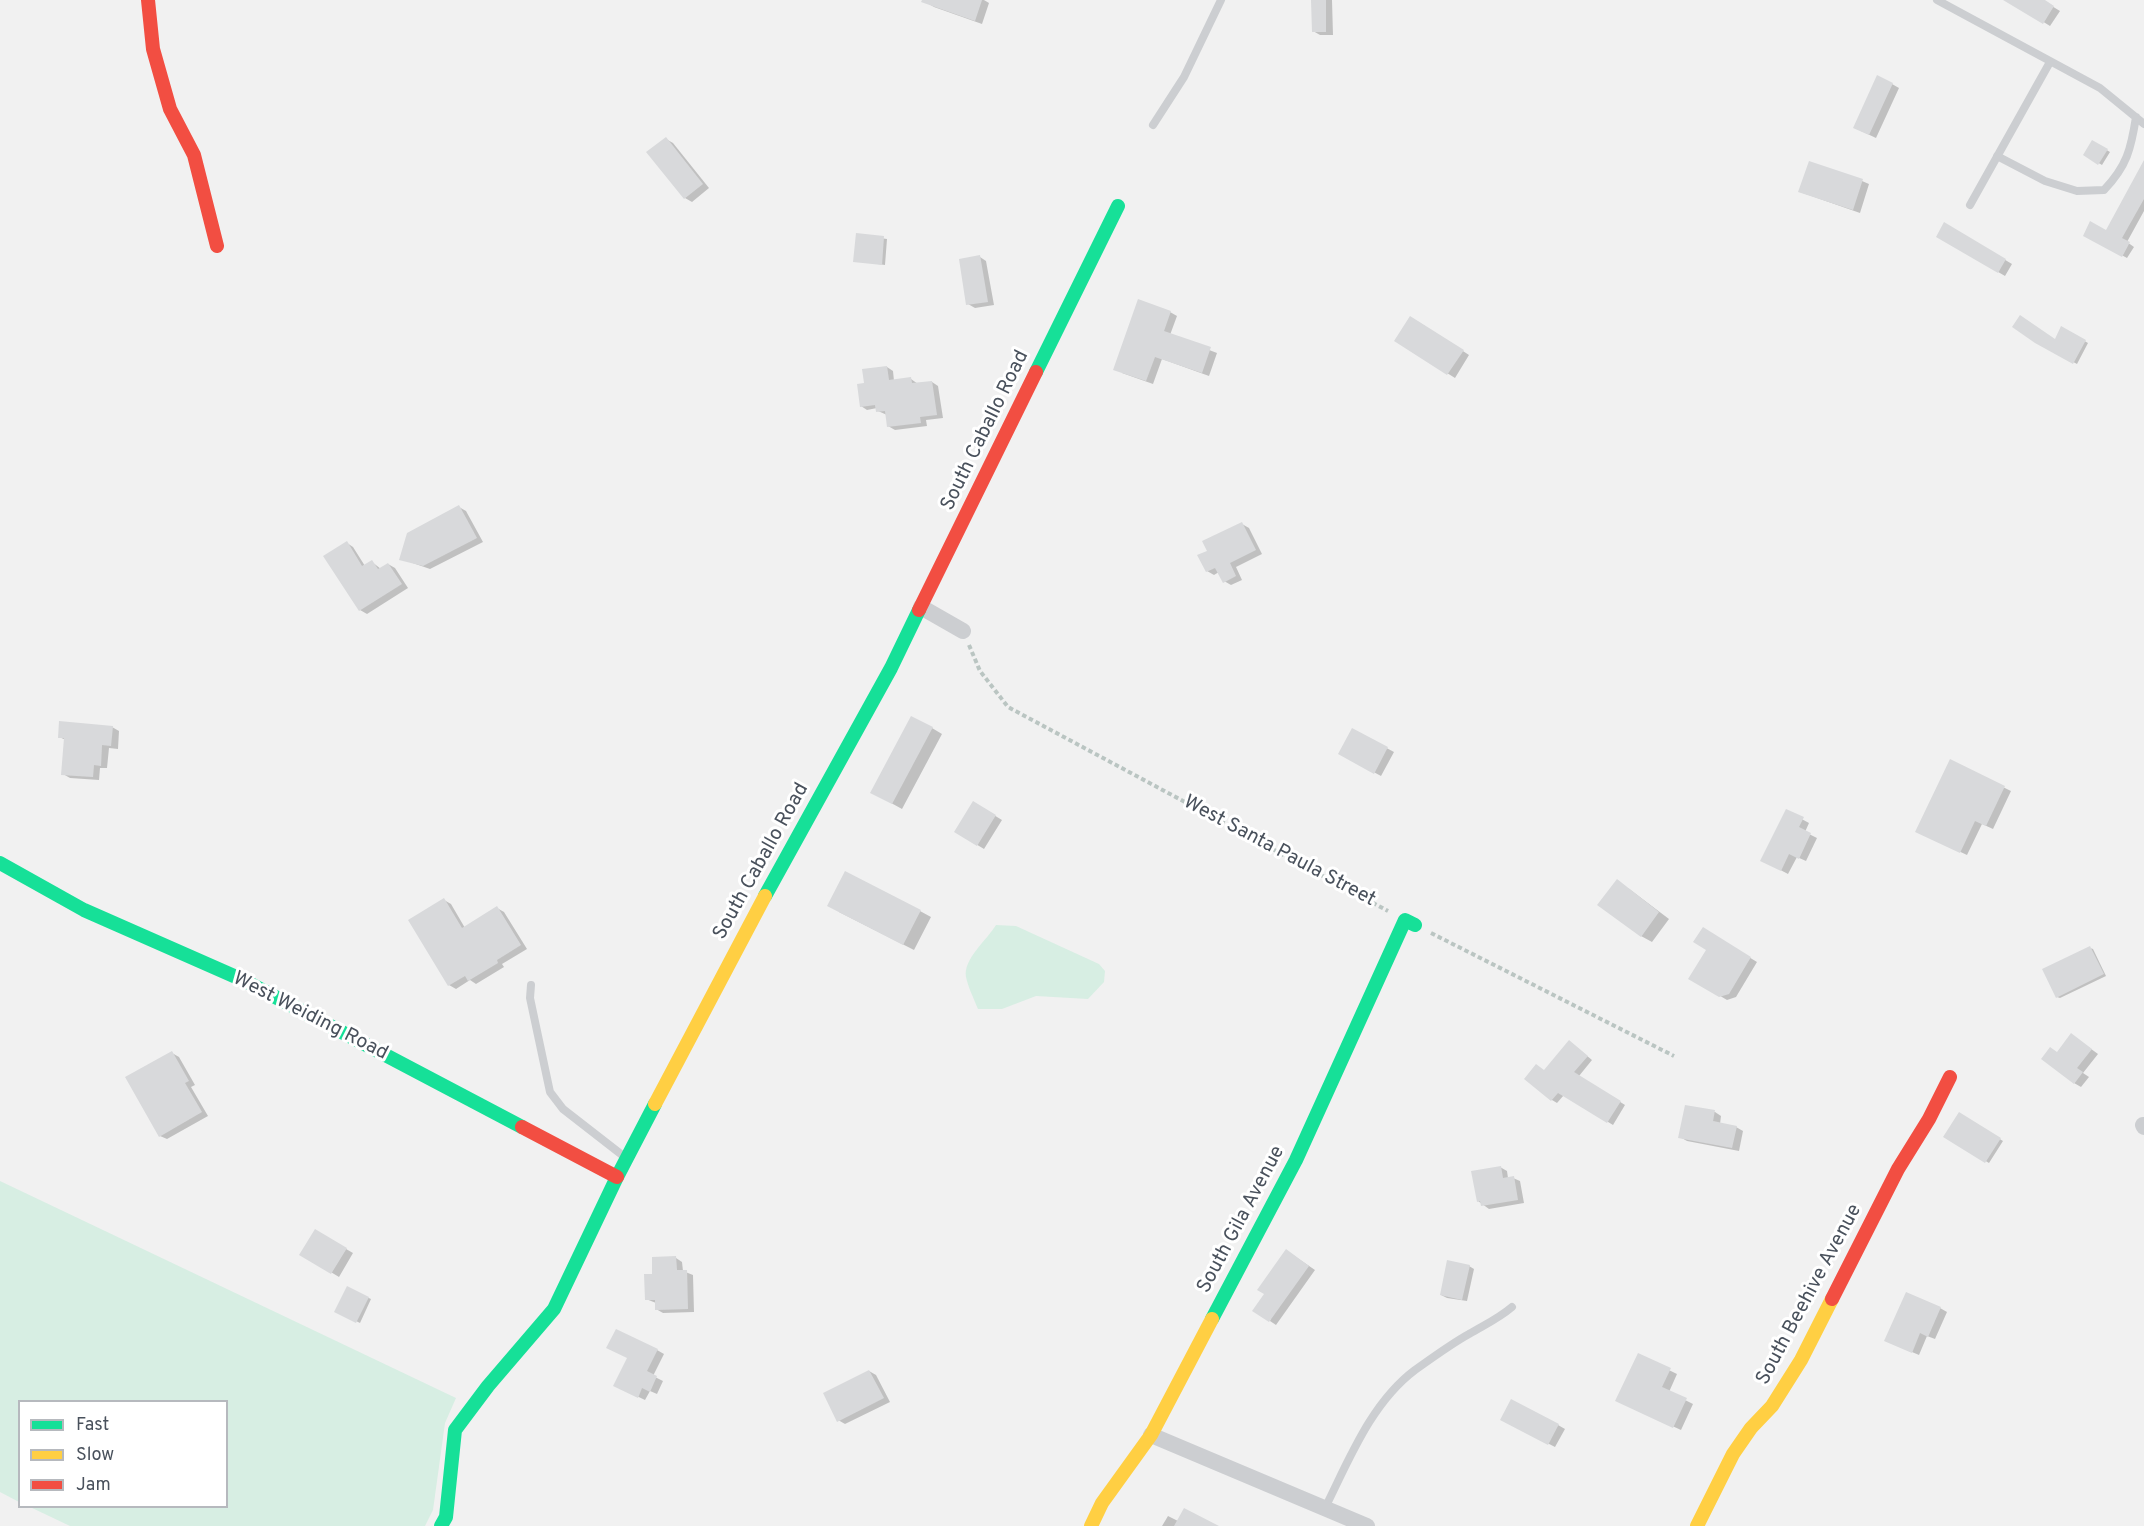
<!DOCTYPE html>
<style>
body{margin:0}
#map{position:relative;width:2144px;height:1526px;overflow:hidden;background:#f1f1f1;font-family:Overpass,sans-serif}
canvas{display:block}
.legend{position:absolute;left:18px;top:1400px;width:210px;height:108px;box-sizing:border-box;background:#fff;border:2px solid #b6b9be;margin:0;padding:8px 10px;list-style:none;font-size:18px;color:#49515c}
.legend li{display:flex;align-items:center;gap:12px;height:30px}
.legend b{width:30px;border:2px solid #b6b9be}
</style>
<div id="map">
<canvas width="2144" height="1526"></canvas>
<ul class="legend">
<li><b style="height:8px;background:#16e098"></b>Fast</li>
<li><b style="height:8px;background:#ffcf43"></b>Slow</li>
<li><b style="height:8px;background:#f24e42"></b>Jam</li>
</ul>
</div>
<script>
const ctx = document.querySelector('canvas').getContext('2d');
ctx.lineJoin = 'round';
function paint(path, color) { ctx.fillStyle = color; ctx.fill(path, 'evenodd'); }
function strokePath(path, color, width, dash) { ctx.strokeStyle = color; ctx.lineWidth = width; ctx.lineCap = dash ? 'butt' : 'round'; ctx.setLineDash(dash || []); ctx.stroke(path); }
function write(font, color, halo, rows, align = 'center') {
  ctx.font = font + ' Overpass,sans-serif'; ctx.lineWidth = 6; ctx.setLineDash([]); ctx.textBaseline = 'middle'; ctx.strokeStyle = halo; ctx.fillStyle = color; for (const [text, x, y, turn = 0] of rows) {
    ctx.save(); ctx.translate(x, y); ctx.rotate((+turn || 0) * Math.PI / 180); ctx.textAlign = isNaN(turn) ? turn : align; if (halo) ctx.strokeText(text, 0, 0); ctx.fillText(text, 0, 0); ctx.restore();
  }
}
const green = new Path2D(`
 M996,925L1016,926L1099,964L1105,971L1104,982L1088,999L1036,996L1002,1009H978C974,999 968,987 966,977C963,959 987,940 996,925Z
 M0,1181L456,1398L445,1423L433,1510L425,1526H70L30,1507L226,1506V1402H20L19,1502L0,1492Z`);
const shadow = new Path2D(`
 M928,0H984L989,3L982,24L934,7L927,3Z
 M1313,0H1332L1333,35H1320L1313,31Z
 M2008,0H2042L2060,11L2050,26Z
 M1892,84L1899,88L1876,138L1861,131Z
 M666,139L673,143L709,188L692,202L685,198Z
 M2093,142L2110,152L2102,165L2085,155Z
 M2144,163V211L2127,242L2134,247L2127,258L2085,235L2107,232Z
 M1862,181L1869,184L1860,213L1800,192Z
 M1945,224L2012,264L2005,276L1938,237Z
 M857,235L887,239L885,265L855,261Z
 M980,257L986,261L994,305L975,308L968,304Z
 M1170,312L1177,316L1170,335L1217,353L1209,376L1162,359L1153,384L1122,373Z
 M1417,321L1469,355L1455,378L1396,341Z
 M2062,328L2088,343L2077,364L2036,342L2055,341Z
 M887,367L893,371L894,381L911,379L918,384L932,382L938,386L943,418L926,420L927,426L895,430L888,426L887,415L878,411L877,408L867,410L861,406L866,384Z
 M459,507L466,511L483,542L430,569L401,559Z
 M1242,524L1249,528L1262,554L1236,567L1242,580L1231,585L1224,581L1219,572L1214,575L1207,571L1209,551Z
 M347,543L353,547L365,566L372,562L381,569L388,564L395,568L408,588L367,614L360,610Z
 M112,727L119,731L118,749L109,748L107,768H100L99,780L70,778L63,774L66,740L59,737Z
 M932,728L942,734L902,809L882,798Z
 M1353,730L1394,752L1381,776L1340,754Z
 M1950,761L2011,791L1993,829L1982,824L1967,855L1924,835Z
 M974,803L1002,820L984,849L956,832Z
 M1787,811L1809,823L1805,832L1817,838L1806,861L1797,857L1788,874L1769,864Z
 M1628,888L1669,919L1652,942L1641,936Z
 M444,900L451,904L465,928L497,908L504,912L527,949L502,964L504,967L476,984L470,980L456,989L449,985Z
 M920,911L931,917L914,950L839,912Z
 M1703,929L1757,962L1736,997L1727,1000L1690,978L1708,949Z
 M2090,948L2093,949L2106,976L2060,998L2057,997Z
 M2072,1035L2098,1054L2083,1073L2089,1077L2081,1087L2074,1083L2058,1053Z
 M1574,1045L1592,1060L1579,1076L1625,1105L1613,1125L1564,1095L1557,1103L1552,1100L1545,1072Z
 M172,1053L179,1057L195,1085L191,1087L208,1116L167,1139L160,1136Z
 M1686,1106L1715,1112L1721,1116L1720,1124L1736,1127L1743,1131L1739,1151L1687,1141L1680,1137Z
 M1959,1114L2003,1141L1989,1163L1945,1137Z
 M1500,1167L1507,1171L1508,1178H1513L1520,1181L1524,1203L1489,1209L1478,1201Z
 M315,1231L353,1253L339,1277L301,1254Z
 M1293,1255L1315,1270L1276,1325L1270,1321Z
 M676,1258L682,1262L683,1271L693,1275L694,1312L663,1313L656,1309V1303L646,1299L654,1275Z
 M1469,1266L1474,1269L1467,1301L1447,1298L1441,1295Z
 M347,1288L371,1299L360,1323L336,1311Z
 M1940,1308L1947,1312L1935,1339L1927,1336L1919,1355L1893,1344Z
 M657,1350L664,1354L653,1376L663,1381L657,1394L650,1391L645,1400L622,1389Z
 M1638,1355L1677,1374L1669,1392L1693,1404L1681,1430L1624,1404Z
 M869,1371L876,1375L890,1402L845,1424L838,1420Z
 M1508,1423L1558,1425L1565,1429L1555,1447Z
 M1168,1516L1178,1521L1209,1526H1162Z`);
const building = new Path2D(`
 M922,0H982L975,21L921,2Z
 M1311,0H1326V32H1312Z
 M2003,0H2045L2054,6L2043,24Z
 M1877,75L1893,83L1869,135L1853,128Z
 M666,137L703,184L684,199L646,152Z
 M2092,140L2108,149L2098,165L2083,155Z
 M2144,160V199L2122,238L2130,242L2122,257L2083,236L2090,221L2106,230Z
 M1809,161L1863,179L1853,210L1798,192Z
 M1944,222L2006,259L1998,273L1936,237Z
 M856,233L884,236L882,265L853,262Z
 M980,255L988,302L966,305L959,259Z
 M1138,299L1171,311L1164,331L1211,347L1202,373L1155,357L1146,381L1113,370Z
 M2020,315L2055,339L2061,326L2086,340L2073,364L2035,343L2012,327Z
 M1410,316L1464,350L1447,375L1394,341Z
 M887,366L889,380L911,377L912,383L932,381L937,415L920,417L921,423L887,427L885,411L876,412L875,405L860,407L857,384L864,383L862,369Z
 M459,505L477,538L423,566L399,560L407,533Z
 M1242,522L1256,550L1230,563L1236,576L1223,583L1215,568L1206,572L1197,555L1207,551L1202,541Z
 M347,541L362,566L372,560L378,569L388,563L402,584L359,611L323,556Z
 M911,716L933,727L892,804L870,793Z
 M59,721L113,726L111,746L102,745L101,766L94,765L93,777L61,775L64,738H58Z
 M1352,728L1388,747L1374,774L1338,754Z
 M1950,759L2005,786L1986,826L1975,821L1960,853L1915,832Z
 M973,801L996,815L977,846L954,832Z
 M1786,809L1804,817L1799,827L1811,833L1799,859L1789,854L1781,871L1760,861Z
 M845,871L921,910L903,945L827,906Z
 M1617,879L1659,912L1641,937L1597,905Z
 M444,898L462,928L497,906L521,945L497,960L498,963L468,981L465,976L448,986L408,920Z
 M1703,927L1751,957L1729,994L1719,997L1688,979L1706,950L1693,942Z
 M2090,946L2104,974L2056,998L2042,969Z
 M2071,1033L2092,1049L2077,1068L2083,1072L2074,1084L2041,1059L2050,1047L2057,1052Z
 M1569,1040L1588,1056L1574,1072L1621,1101L1607,1123L1558,1093L1551,1101L1524,1079L1536,1064L1544,1070Z
 M172,1051L189,1081L185,1083L202,1112L159,1137L125,1077Z
 M1685,1105L1715,1110L1713,1121L1737,1126L1732,1148L1678,1138Z
 M1959,1112L2001,1138L1985,1163L1943,1137Z
 M1501,1166L1503,1178L1514,1176L1518,1200L1481,1206L1480,1201L1477,1202L1471,1171Z
 M315,1229L347,1248L331,1274L299,1255Z
 M1286,1249L1309,1266L1269,1322L1252,1311L1264,1294L1257,1290Z
 M676,1256L677,1270H687L688,1309L655,1310V1300H645L644,1274H652V1257Z
 M1447,1260L1470,1265L1462,1300L1440,1295Z
 M347,1286L369,1297L356,1323L334,1312Z
 M1906,1292L1941,1307L1928,1337L1920,1333L1912,1353L1884,1341Z
 M616,1329L658,1349L647,1371L657,1376L650,1392L642,1388L638,1398L613,1386L627,1358L606,1348Z
 M1638,1353L1671,1368L1662,1387L1687,1398L1673,1428L1615,1401Z
 M869,1370L884,1398L837,1422L823,1393Z
 M1511,1399L1559,1424L1548,1445L1500,1420Z
 M1184,1508L1219,1526H1174Z`);
const path = new Path2D(`
 M969,645L980,671L1008,707L1388,911
 M1431,933L1674,1056`);
const lane = new Path2D(`
 M1937,0L2100,88L2144,124
 M1153,125L1184,77L1221,0
 M1997,156L2045,181L2077,191L2104,190C2127,166 2131,149 2136,117
 M1970,205L2050,62
 M531,985L530,998L550,1092L563,1109L626,1158
 M1325,1508C1349,1460 1371,1403 1415,1370C1432,1358 1451,1344 1469,1334C1484,1325 1498,1319 1512,1307`);
const street = new Path2D(`
 M921,607L963,631
 M2143,1125L2144,1127
 M1151,1435L1367,1526`);
const fast = new Path2D(`
 M1036,372L1118,206
 M0,863L84,910L243,980L522,1127
 M765,896L891,668L919,610
 M1212,1319L1296,1160L1405,920L1415,925
 M441,1526L446,1517L455,1430L488,1386L554,1309L617,1177L655,1104`);
const slow = new Path2D(`
 M655,1104L765,896
 M1091,1526L1102,1503L1151,1435L1212,1319
 M1697,1526L1733,1454L1751,1428L1772,1406L1801,1360L1832,1299`);
const jam = new Path2D(`
 M148,0L153,49L170,109L194,155L217,246
 M919,610L1036,372
 M522,1127L617,1177
 M1832,1299L1898,1169L1929,1119L1950,1077`);
const streetNames = [
 ["South Caballo Road",986,431,-64],
 ["West Santa Paula Street",1279,852,28],
 ["South Caballo Road",762,862,-61],
 ["West Weiding Road",310,1017,27],
 ["South Gila Avenue",1242,1220,-62],
 ["South Beehive Avenue",1810,1295,-62]
];
paint(green, '#d7eee3');
paint(shadow, '#0003');
paint(building, '#d8d9db');
strokePath(path, '#bac5c2', 4, [4.5, 3]);
strokePath(lane, '#ccced1', 8);
strokePath(street, '#ccced1', 16);
strokePath(fast, '#16e098', 14);
strokePath(slow, '#ffcf43', 14);
strokePath(jam, '#f24e42', 14);
write('20px', '#49515c', '#fff', streetNames);
</script>
